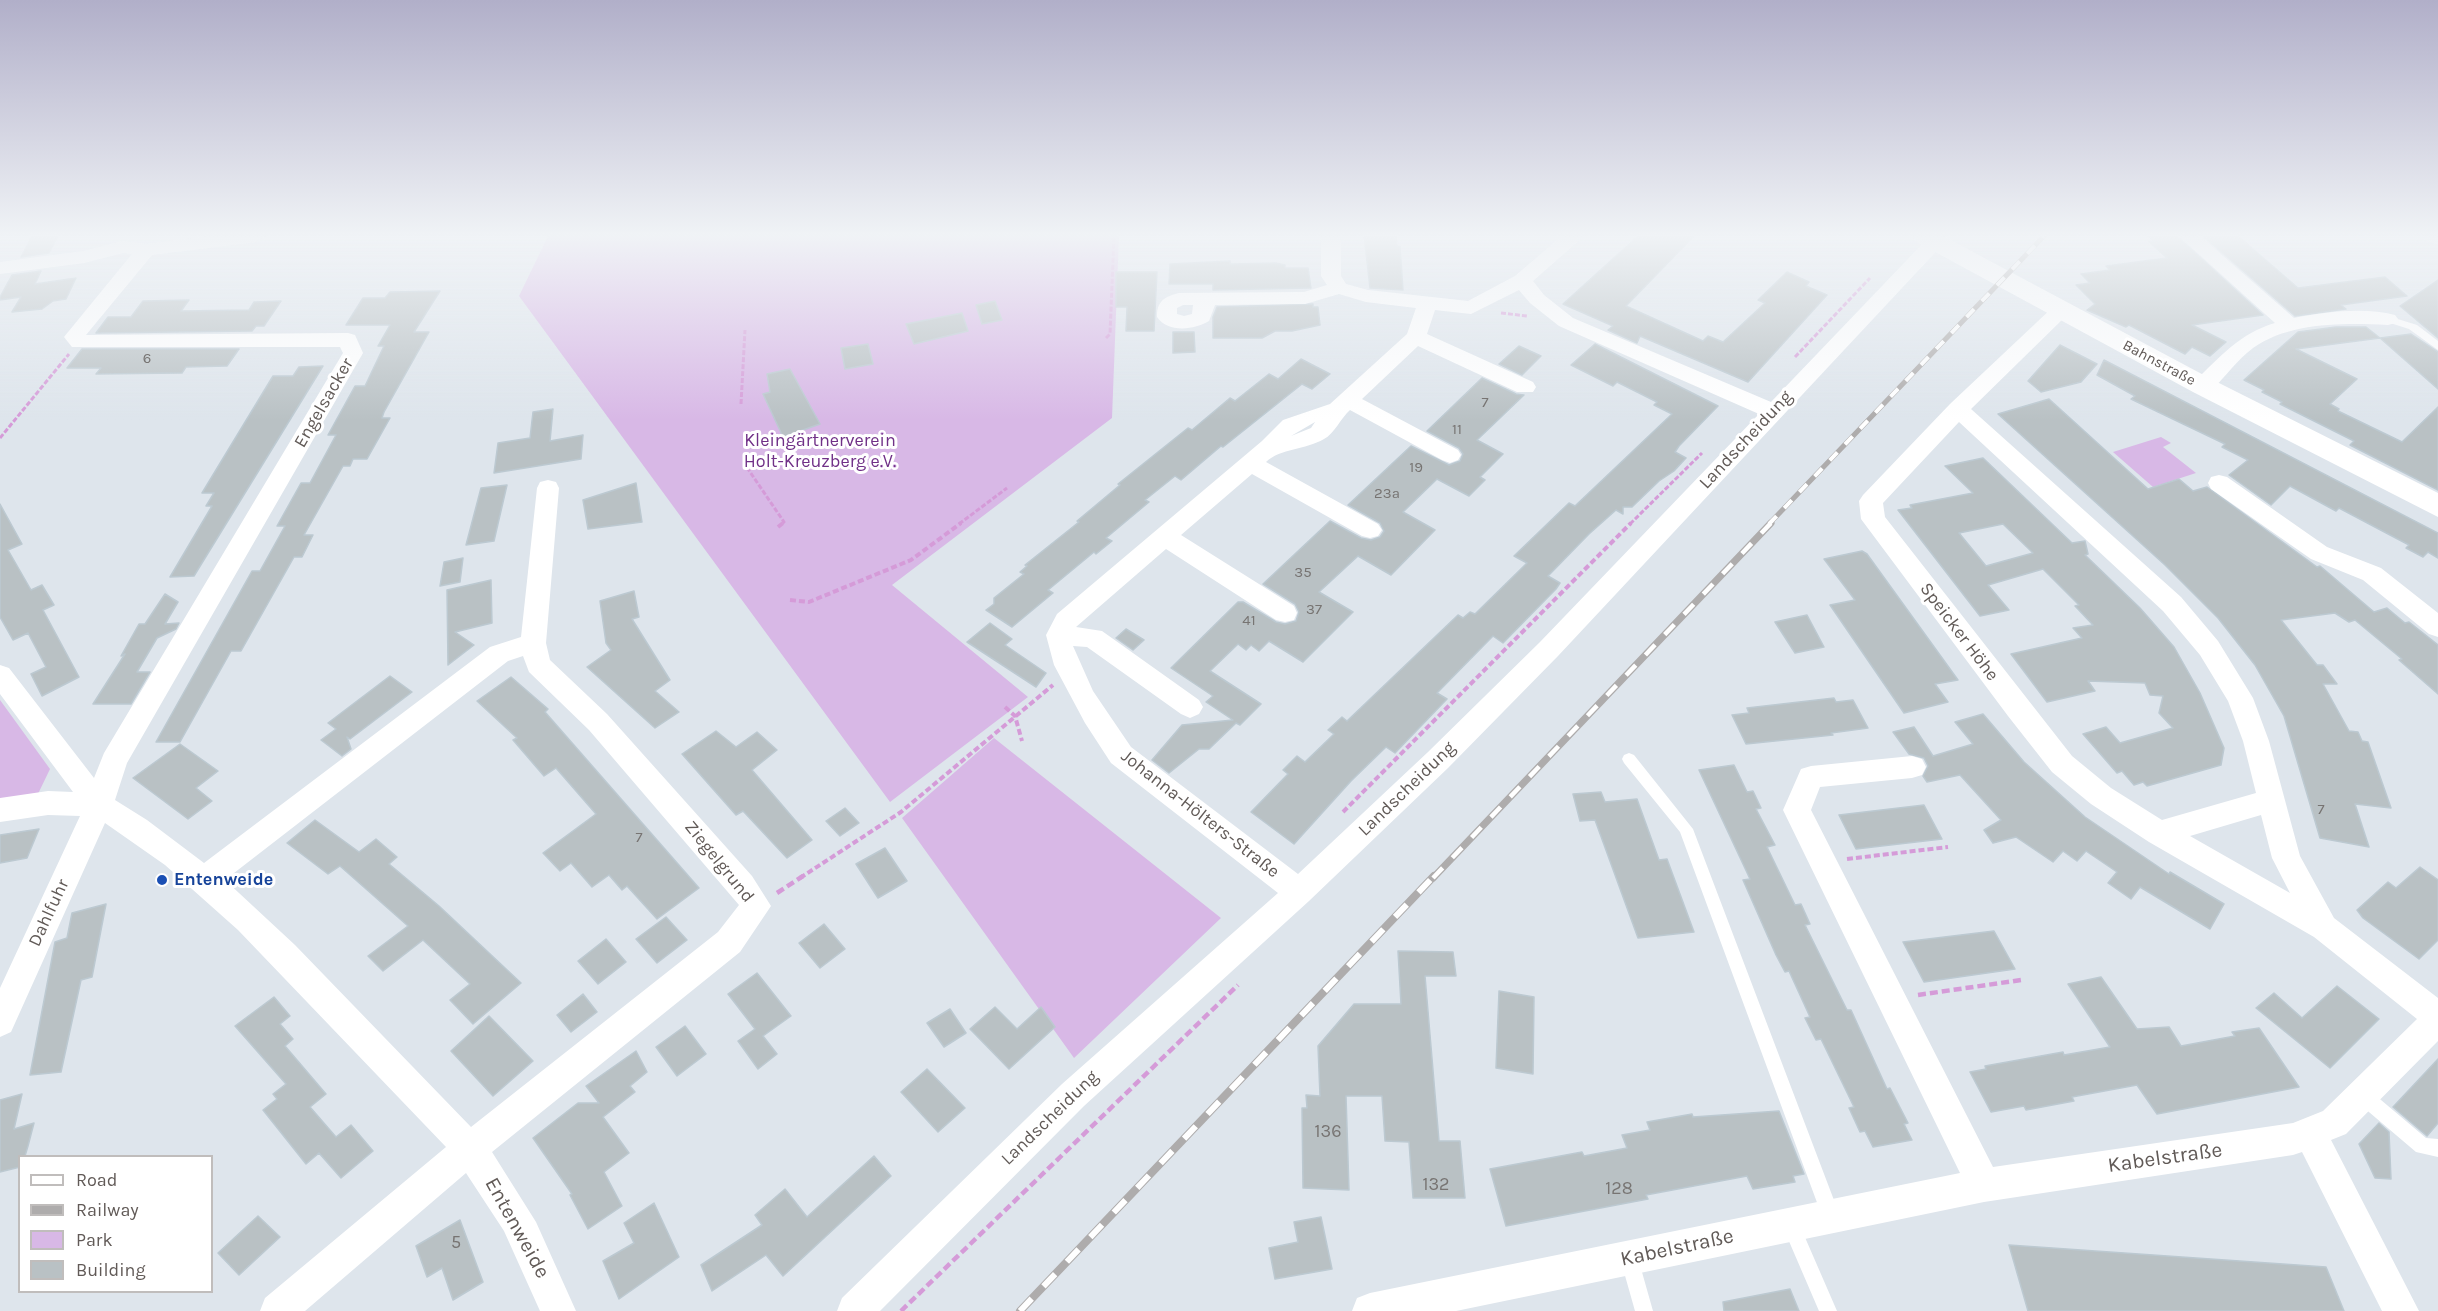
<!DOCTYPE html>
<meta charset="utf-8">
<style>
body{margin:0}
#map{position:relative;width:2438px;height:1311px;overflow:hidden;background:#dee5ec;font-family:Karla,sans-serif}
canvas{display:block}
.legend{position:absolute;left:18px;top:1155px;width:195px;height:138px;box-sizing:border-box;background:#fff;border:2px solid #c0bdbc;margin:0;padding:8px 10px;list-style:none;font-size:18px;color:#615a57}
.legend li{display:flex;align-items:center;gap:12px;height:30px}
.legend b{width:30px;border:2px solid #c0bdbc}
</style>
<div id="map">
<canvas width="2438" height="1311"></canvas>
<ul class="legend">
<li><b style="height:8px;background:#fff"></b>Road</li>
<li><b style="height:8px;background:#aeacac"></b>Railway</li>
<li><b style="height:16px;background:#d8b8e6"></b>Park</li>
<li><b style="height:16px;background:#b9c1c4"></b>Building</li>
</ul>
</div>
<script>
const ctx = document.querySelector('canvas').getContext('2d');
ctx.lineJoin = 'round';
function paint(path, color) { ctx.fillStyle = color; ctx.fill(path, 'evenodd'); }
function strokePath(path, color, width, dash) { ctx.strokeStyle = color; ctx.lineWidth = width; ctx.lineCap = dash ? 'butt' : 'round'; ctx.setLineDash(dash || []); ctx.stroke(path); }
function write(font, color, halo, rows, align = 'center') {
  ctx.font = font + ' Karla,sans-serif'; ctx.lineWidth = 6; ctx.setLineDash([]); ctx.textBaseline = 'middle'; ctx.strokeStyle = halo; ctx.fillStyle = color; for (const [text, x, y, turn = 0] of rows) {
    ctx.save(); ctx.translate(x, y); ctx.rotate((+turn || 0) * Math.PI / 180); ctx.textAlign = isNaN(turn) ? turn : align; if (halo) ctx.strokeText(text, 0, 0); ctx.fillText(text, 0, 0); ctx.restore();
  }
}
const green = new Path2D(`
 M548,236H1119L1112,418L892,585L1028,697L890,802L519,296Z
 M2161,437L2171,443L2163,447L2196,473L2153,487L2113,452Z
 M0,700L50,769L37,796L0,801Z
 M994,738L1221,918L1074,1058L902,818Z`);
const building = new Path2D(`
 M32,236H58L49,253L21,257Z
 M1364,236H1396L1397,246H1400L1403,290L1370,288Z
 M1638,236H1694L1626,306L1703,341L1708,336L1723,342L1765,303L1758,300L1787,272L1809,282L1806,286L1827,295L1748,382L1640,336L1637,343L1608,330L1613,326L1563,304Z
 M2148,236H2177L2263,315L2192,325L2226,342L2210,356L2192,347L2185,354L2129,325L2126,327L2087,310L2095,304L2076,285L2090,283L2081,274L2110,270L2106,266L2167,258L2148,241H2154Z
 M2203,236H2238L2298,288L2385,277L2407,296L2341,305L2346,309L2295,316Z
 M1230,261V264L1276,263L1285,265V268H1308L1311,288L1213,290V284H1169L1170,264Z
 M41,271L35,284L76,278L66,299L53,301L42,309L12,312L21,297L0,300V297L12,275Z
 M1116,272H1157L1154,331H1126L1127,307H1116Z
 M2438,280V338L2400,306Z
 M440,291L414,332H429L384,412L382,418H390L367,459H353L350,466H343L304,535H313L302,557H294L241,651H231L180,742H156L252,571H260L285,526H277L301,483H310L336,435H328L355,386H365L384,346H378L390,325H346L363,298H385L390,292Z
 M189,300L181,311L249,310L254,302L281,301L264,326H256L252,331L96,333L108,317H131L143,301Z
 M995,301L1002,320L982,324L976,305Z
 M1313,304V307H1318L1320,325L1292,331H1275L1262,338H1213V317L1217,307Z
 M962,313L968,331L914,344L906,324Z
 M2336,327H2366L2380,338L2411,334L2438,352V389L2380,338L2296,349L2357,379L2330,404L2339,409L2338,411L2402,442L2438,407V490L2350,445L2354,441L2280,404L2282,402L2262,392L2264,390L2244,380L2298,332Z
 M1173,332H1194L1195,352L1173,353Z
 M868,344L873,364L845,369L841,348Z
 M1595,344L1718,406L1679,446L1675,452L1686,458L1674,471L1659,481L1632,507H1623V514L1616,510L1589,534L1548,576L1560,583L1556,589L1503,643L1493,636L1437,693L1447,699L1395,753L1386,747L1351,781L1294,844L1251,812L1288,774L1283,770L1297,756L1305,762L1334,734L1328,730L1342,717L1347,721L1458,615L1463,618L1470,612L1475,614L1527,563L1514,556L1569,503L1575,506L1672,414L1654,405L1657,402L1617,382L1613,386L1571,365Z
 M2060,345L2097,364L2081,382L2041,392L2028,381Z
 M1519,346L1541,356L1522,375L1499,364Z
 M82,349H239L227,366L186,367L182,373L96,374L101,368H67Z
 M1301,359L1330,374L1312,389L1302,384L1223,447L1221,446L1181,480L1175,476L1145,500L1149,502L1106,538L1112,541L1096,554L1094,552L1048,590L1053,593L1012,627L986,610L994,604V598L1024,574L1020,572L1027,566L1025,565L1079,522L1077,521L1120,485L1118,484L1188,428L1192,430L1230,398L1235,401L1269,374L1278,379Z
 M2104,360L2438,533V558L2428,552L2423,557L2406,548L2409,545L2373,526L2339,508L2336,511L2290,486L2271,505L2229,475L2248,460L2222,447L2225,444L2131,399L2135,396L2097,375Z
 M323,366L194,576L170,577L212,506H206L214,493H202L273,376H293L299,367Z
 M790,369L820,424L783,437L763,394L770,392L767,374Z
 M1482,378L1516,394L1524,395L1477,440L1503,454L1480,477L1485,480L1469,496L1437,479L1403,512L1435,530L1391,575L1358,556L1319,592L1353,612L1303,662L1269,641L1259,651L1251,645L1246,650L1238,644L1210,671L1261,704L1240,725L1236,723L1209,749H1199L1169,773L1152,760L1182,725L1233,720L1206,702L1213,696L1171,668L1238,602H1243L1276,622L1285,624L1296,621L1299,612L1295,604L1263,584L1330,521L1361,538L1371,540L1380,537L1384,531L1380,523L1348,505L1411,446L1449,465L1460,461L1463,454L1459,448L1427,431Z
 M2049,399L2148,489L2179,479L2193,491L2207,487L2317,567L2320,566L2374,612L2387,608L2405,623L2409,622L2438,645V694L2399,660L2402,659L2355,620L2349,622L2335,613L2281,620L2317,665H2323L2337,684H2323L2349,731L2358,732L2362,741L2368,742L2391,808L2355,804L2369,847L2320,838L2284,716L2255,665L2218,618L2165,565L1998,414Z
 M553,409L550,441L583,435L581,459L494,473L498,443L530,438L533,412Z
 M1983,458L2072,543L2085,541L2088,554L2085,555L2140,608L2174,647L2200,693L2224,748L2221,765L2147,786L2143,782L2134,785L2122,771L2117,773L2083,734L2106,727L2120,743L2173,728L2159,713L2163,696L2150,695L2145,683L2088,681L2095,691L2047,702L2011,654L2082,638L2073,628L2093,625L2075,606L2079,605L2043,569L1988,585L2009,610L1980,616L1898,510L1912,508L1910,505L1973,493L1945,466ZM2003,524L2033,553L1986,566L1959,533Z
 M636,483L642,522L588,529L583,500Z
 M507,485L494,541L466,545L481,488Z
 M0,504L22,544L8,550L31,590L42,585L54,605L43,610L79,677L42,696L31,674L46,667L28,633L13,640L0,617Z
 M1862,551L1867,554L1958,680L1935,684L1948,702L1904,713L1830,605L1855,600L1824,559Z
 M463,558L460,582L440,586L444,562Z
 M491,580L492,623L455,632L474,645L448,665L447,590Z
 M634,591L639,617L632,619L670,680L655,691L679,712L655,728L587,667L611,650L606,643L600,601Z
 M165,594L178,602L165,624L179,623L176,629L157,638L137,672H150L131,704H93L125,654L121,656L139,624H145Z
 M1807,615L1824,647L1795,653L1775,622Z
 M990,623L1012,639L1005,645L1046,673L1036,687L967,642Z
 M1126,629L1144,640L1133,650L1116,638Z
 M390,676L412,692L350,739L347,737L351,749L342,756L321,740L336,729L328,723Z
 M511,677L548,709L545,712L699,888L657,919L627,886L622,890L609,875L592,887L571,863L560,871L543,853L596,814L556,768L544,776L513,740L517,738L477,701Z
 M1834,698L1836,702L1853,700L1868,728L1831,733L1833,735L1746,744L1732,715L1749,713L1747,708Z
 M1983,714L2024,762L2085,817L2169,874L2170,872L2224,904L2210,929L2140,887L2131,899L2108,883L2117,872L2086,851L2077,861L2063,851L2053,862L2016,837L1993,843L1984,830L2001,820L1960,775L1927,782L1923,776L1928,766L1924,758L1909,754L1893,732L1914,727L1933,756L1973,744L1955,722Z
 M716,731L736,747L757,732L777,750L752,770L812,840L787,858L743,811L736,815L682,754Z
 M180,744L218,771L196,788L212,801L188,819L133,778Z
 M1734,765L1747,792L1753,791L1761,808L1756,809L1775,845L1767,847L1795,905L1801,904L1810,924L1805,925L1847,1010H1851L1887,1089L1890,1088L1908,1123L1904,1124L1912,1140L1873,1147L1865,1131L1860,1132L1849,1108L1854,1107L1821,1039L1816,1040L1805,1018L1810,1017L1789,971L1785,972L1776,955L1743,880L1750,879L1699,770Z
 M1601,792L1605,802L1637,799L1659,860L1667,859L1694,932L1638,938L1595,820L1580,821L1573,794Z
 M1924,805L1942,839L1856,849L1839,815Z
 M845,808L859,823L840,836L826,821Z
 M315,820L359,852L376,839L397,857L389,864L439,906L521,983L473,1024L450,1000L470,984L423,940L383,971L368,956L408,926L340,866L328,874L287,843Z
 M39,829L27,858L0,863V835Z
 M885,848L907,881L878,898L856,864Z
 M2420,867L2438,880V940L2419,959L2363,918L2357,910L2388,882L2396,888Z
 M106,904L92,977L81,980L61,1072L30,1075L55,942L67,938L72,913Z
 M666,917L687,940L657,963L636,939Z
 M824,924L845,949L820,968L799,943Z
 M1994,931L2015,969L1924,982L1903,942Z
 M606,939L626,962L598,984L578,961Z
 M1398,951L1453,952L1456,976H1425L1439,1141H1460L1465,1198H1413L1409,1142L1385,1141L1382,1096H1346L1349,1190L1303,1188L1302,1108H1307L1306,1095L1320,1096L1318,1046L1354,1004H1401Z
 M757,973L791,1016L763,1036L777,1054L758,1069L738,1041L755,1029L728,994Z
 M2101,977L2137,1029L2169,1027L2181,1046L2235,1036L2232,1032L2259,1028L2299,1087L2157,1114L2137,1085L2072,1097L2074,1101L2026,1110L2024,1106L1991,1112L1970,1072L1986,1069L1985,1066L2063,1052L2064,1055L2110,1047L2068,984Z
 M2337,986L2379,1019L2330,1068L2256,1008L2274,993L2302,1018Z
 M1499,991L1534,997L1533,1074L1496,1068Z
 M583,994L597,1012L571,1032L557,1015Z
 M274,997L290,1016L280,1024L293,1039L285,1046L326,1094L310,1107L336,1137L351,1125L373,1151L341,1178L319,1153L306,1164L263,1110L277,1099L273,1094L286,1084L235,1026Z
 M995,1007L1017,1029L1041,1007L1055,1027L1009,1069L970,1029Z
 M950,1009L966,1033L944,1047L927,1023Z
 M489,1016L533,1061L493,1096L451,1051Z
 M685,1026L706,1054L677,1076L656,1047Z
 M636,1051L647,1072L630,1086L635,1092L603,1117L629,1153L604,1172L622,1206L588,1229L570,1195L572,1194L533,1138L578,1103H599L586,1086Z
 M2438,1059V1123L2427,1136L2393,1107Z
 M927,1069L965,1108L938,1132L901,1092Z
 M22,1094L14,1129L34,1123L28,1146L25,1156H20V1167L0,1172V1100Z
 M1779,1111L1804,1174L1793,1176L1795,1182L1753,1189L1747,1176L1646,1195L1648,1199L1506,1226L1490,1169L1582,1152L1584,1156L1627,1148L1622,1135L1650,1130L1647,1122L1692,1114L1693,1117Z
 M2379,1123L2389,1132L2391,1179L2375,1178L2359,1144Z
 M874,1156L891,1176L783,1276L766,1255L712,1291L701,1265L762,1225L755,1215L785,1189L807,1217Z
 M654,1203L679,1257L619,1299L603,1261L634,1243L624,1223Z
 M258,1216L280,1237L239,1275L218,1253Z
 M1321,1217L1332,1269L1275,1279L1269,1248L1298,1242L1294,1222Z
 M460,1220L483,1282L453,1300L442,1268L427,1277L416,1246Z
 M2009,1245L2326,1267L2344,1311H2028Z
 M1790,1289L1799,1311H1724L1723,1302Z`);
const pathFar2 = new Path2D(`
 M1501,313L1527,316
 M1106,338L1110,334L1114,236
 M1795,357L1870,278
 M741,404L745,330
 M0,438L69,354
 M747,460L748,469L784,522L781,524
 M959,524L1007,488
 M1630,524L1702,453`);
const pathFar1 = new Path2D(`
 M778,527L783,523
 M790,600L809,602L911,560L961,523
 M1005,707L1015,716L1022,741
 M1343,812L1631,523
 M1847,859L1948,847
 M800,878L901,812L1053,685`);
const path = new Path2D(`
 M777,893L803,876
 M1918,995L2021,980
 M901,1311L1238,985`);
const lane = new Path2D(`
 M2388,316L2417,325L2438,341V350L2409,329L2384,321L2383,319Z
 M1629,753L1634,755L1693,829L1840,1216L1837,1222L1831,1225L1825,1222L1822,1216L1680,832L1624,763L1622,759L1624,755Z
 M2362,1087L2368,1089L2426,1138L2438,1139V1157L2416,1152L2356,1101L2353,1095L2356,1089Z
 M1791,1216L1797,1219L1837,1311H1819L1782,1225L1785,1219Z
 M1629,1249L1635,1252L1638,1258L1653,1311H1635L1620,1258L1623,1252Z`);
const street = new Path2D(`
 M211,236H266L256,242L152,255L86,335L348,333L355,335L363,353L127,763L115,800L147,820L204,863L490,647L521,637L537,488L540,482L548,480L556,482L559,488L546,643L550,660L607,714L752,876L771,906L740,952L492,1152L536,1222L576,1311H540L504,1231L466,1173L305,1311H260L265,1298L446,1147L238,930L165,865L105,823L11,1032L0,1037V988L80,816L48,815L0,822V798L48,791L73,792L0,694V665L9,668L94,778L104,753L343,353L340,347H72L64,337L132,254L123,253L84,263L0,274V262L84,251L123,241L146,244ZM523,656L529,672L589,730L739,905L718,932L471,1127L295,945L225,880L508,661Z
 M1321,236H1341V276L1346,284L1368,290L1468,301L1515,276L1562,236H1584L1533,281L1544,295L1573,318L1771,402L1928,238L1935,236L1945,242L1558,656L1448,768L1309,901L1084,1106L880,1311H837L842,1298L1062,1084L1278,893L1111,763L1085,723L1054,665L1046,635L1057,614L1262,441L1283,420L1330,404L1407,334L1416,308L1366,302L1339,294L1305,304L1215,305L1209,321C1194,330 1168,333 1157,317C1157,301 1164,297 1179,293L1304,292L1327,285L1321,276ZM1519,290L1530,303L1559,326L1759,414L1540,642L1428,752L1298,874L1131,747L1093,691L1073,646L1087,647L1181,714L1190,718L1199,714L1203,707L1199,700L1102,631L1076,627L1166,549L1276,620L1285,622L1294,620L1297,613L1294,606L1181,535L1252,474L1362,536L1370,538L1378,536L1382,530L1378,524L1266,462C1281,448 1305,450 1324,439C1334,434 1341,418 1350,410L1442,460L1450,463L1458,460L1461,455L1458,450L1362,399L1418,346L1517,392H1533L1536,387L1533,382L1427,334L1435,310L1471,314ZM1183,305H1193L1192,314L1184,316L1177,314V308ZM1315,422L1311,428L1291,436Z
 M2179,236H2200L2294,318C2325,312 2364,307 2395,315L2398,319L2395,323L2388,325C2344,323 2290,322 2253,348C2237,360 2225,377 2211,391H2195L2192,386L2195,381C2220,357 2240,333 2275,323Z
 M2060,305L2067,307L2070,311L2067,315L1971,409L2181,597L2218,641L2253,698L2269,741L2300,856L2334,918L2438,998V1041L2346,1134L2331,1140L2419,1311H2382L2302,1152L2293,1155L1984,1202L1456,1311H1352L1357,1298L1370,1293L1960,1173L1783,810L1801,769L1811,766L1912,756L1922,759L1926,767L1922,775L1912,778L1820,787L1811,810L1993,1167L2293,1123L2323,1111L2417,1019L2314,937L2149,842L2091,804L2052,772L2008,716L1861,519L1859,501L1863,495L1950,404L2053,307ZM1959,422L2163,611L2200,655L2228,701L2243,741L2256,793L2162,820L2111,788L2072,756L1885,517L1883,503ZM2261,815L2272,858L2290,893L2190,836Z
 M2219,475L2227,477L2327,547L2381,568L2438,613V637L2429,634L2363,580L2311,559L2211,489L2208,483L2211,477Z`);
const secondary = new Path2D(`
 M1912,236H1943L2213,380L2438,493V517L2193,392L1915,241Z
 M2425,236H2438V244L2429,242Z`);
const railFar2 = new Path2D(`
 M1769,524L2044,236`);
const railFar1 = new Path2D(`
 M1433,878L1771,523`);
const rail = new Path2D(`
 M1020,1311L1434,876`);
const markers = [
 [162,880,6,"#1a4fb4"]
];
const numberNames = [
 ["6",147,359],
 ["7",1485,403],
 ["11",1457,430],
 ["19",1416,468],
 ["23a",1387,494],
 ["35",1303,573],
 ["37",1314,610],
 ["41",1249,621],
 ["7",2321,810],
 ["7",639,838]
];
const farStreetnames = [
 ["Bahnstraße",2159,363,28]
];
const streetNames = [
 ["Engelsacker",324,403,-60],
 ["Landscheidung",1746,440,-47],
 ["Speicker Höhe",1959,632,53],
 ["Landscheidung",1407,789,-44],
 ["Johanna-Hölters-Straße",1200,814,38],
 ["Ziegelgrund",719,862,51],
 ["Dahlfuhr",49,913,-65],
 ["Landscheidung",1050,1118,-44]
];
const parkNames = [
 ["Kleingärtnerverein",820,441],
 ["Holt-Kreuzberg e.V.",820,462]
];
const transitNames = [
 ["Entenweide",174,880]
];
const nearNumbernames = [
 ["136",1328,1132],
 ["132",1436,1185],
 ["128",1619,1189],
 ["5",456,1243]
];
const nearStreetnames = [
 ["Kabelstraße",2165,1158,-8],
 ["Entenweide",517,1228,61],
 ["Kabelstraße",1677,1248,-12]
];
paint(green, '#d8b8e6');
paint(building, '#b9c1c4');
strokePath(building, '#bcc9d1', 1.5);
strokePath(pathFar2, '#d59bd8', 3, [5, 2]);
strokePath(pathFar1, '#d59bd8', 4, [6, 3]);
strokePath(path, '#d59bd8', 4.5, [8, 4]);
paint(lane, '#fff');
paint(street, '#fff');
paint(secondary, '#fff');
strokePath(railFar2, '#aeacac', 5);
strokePath(railFar1, '#aeacac', 7);
strokePath(rail, '#aeacac', 8);
strokePath(railFar2, '#fff', 4, [11]);
strokePath(railFar1, '#fff', 4.5, [14]);
strokePath(rail, '#fff', 6, [17]);
const sky = ctx.createLinearGradient(0, 0, 0, 420);
sky.addColorStop(0, '#b1afc9');
sky.addColorStop(0.56, '#f0f3f6');
sky.addColorStop(1, '#f0f3f600');
ctx.fillStyle = sky;
ctx.fillRect(0, 0, 2438, 420);
for (const [x, y, r, color] of markers) { const dot = new Path2D(); dot.arc(x, y, r, 0, 2 * Math.PI); ctx.fillStyle = color; ctx.fill(dot); strokePath(dot, '#fff', 2); }
write('15px', '#777472', null, numberNames);
write('15px', '#615a57', '#fff', farStreetnames);
write('18px', '#615a57', '#fff', streetNames);
write('18px', '#703087', '#fff', parkNames);
write('bold 18px', '#164399', '#fff', transitNames, 'left');
write('18px', '#777472', null, nearNumbernames);
write('21px', '#615a57', '#fff', nearStreetnames);
</script>
